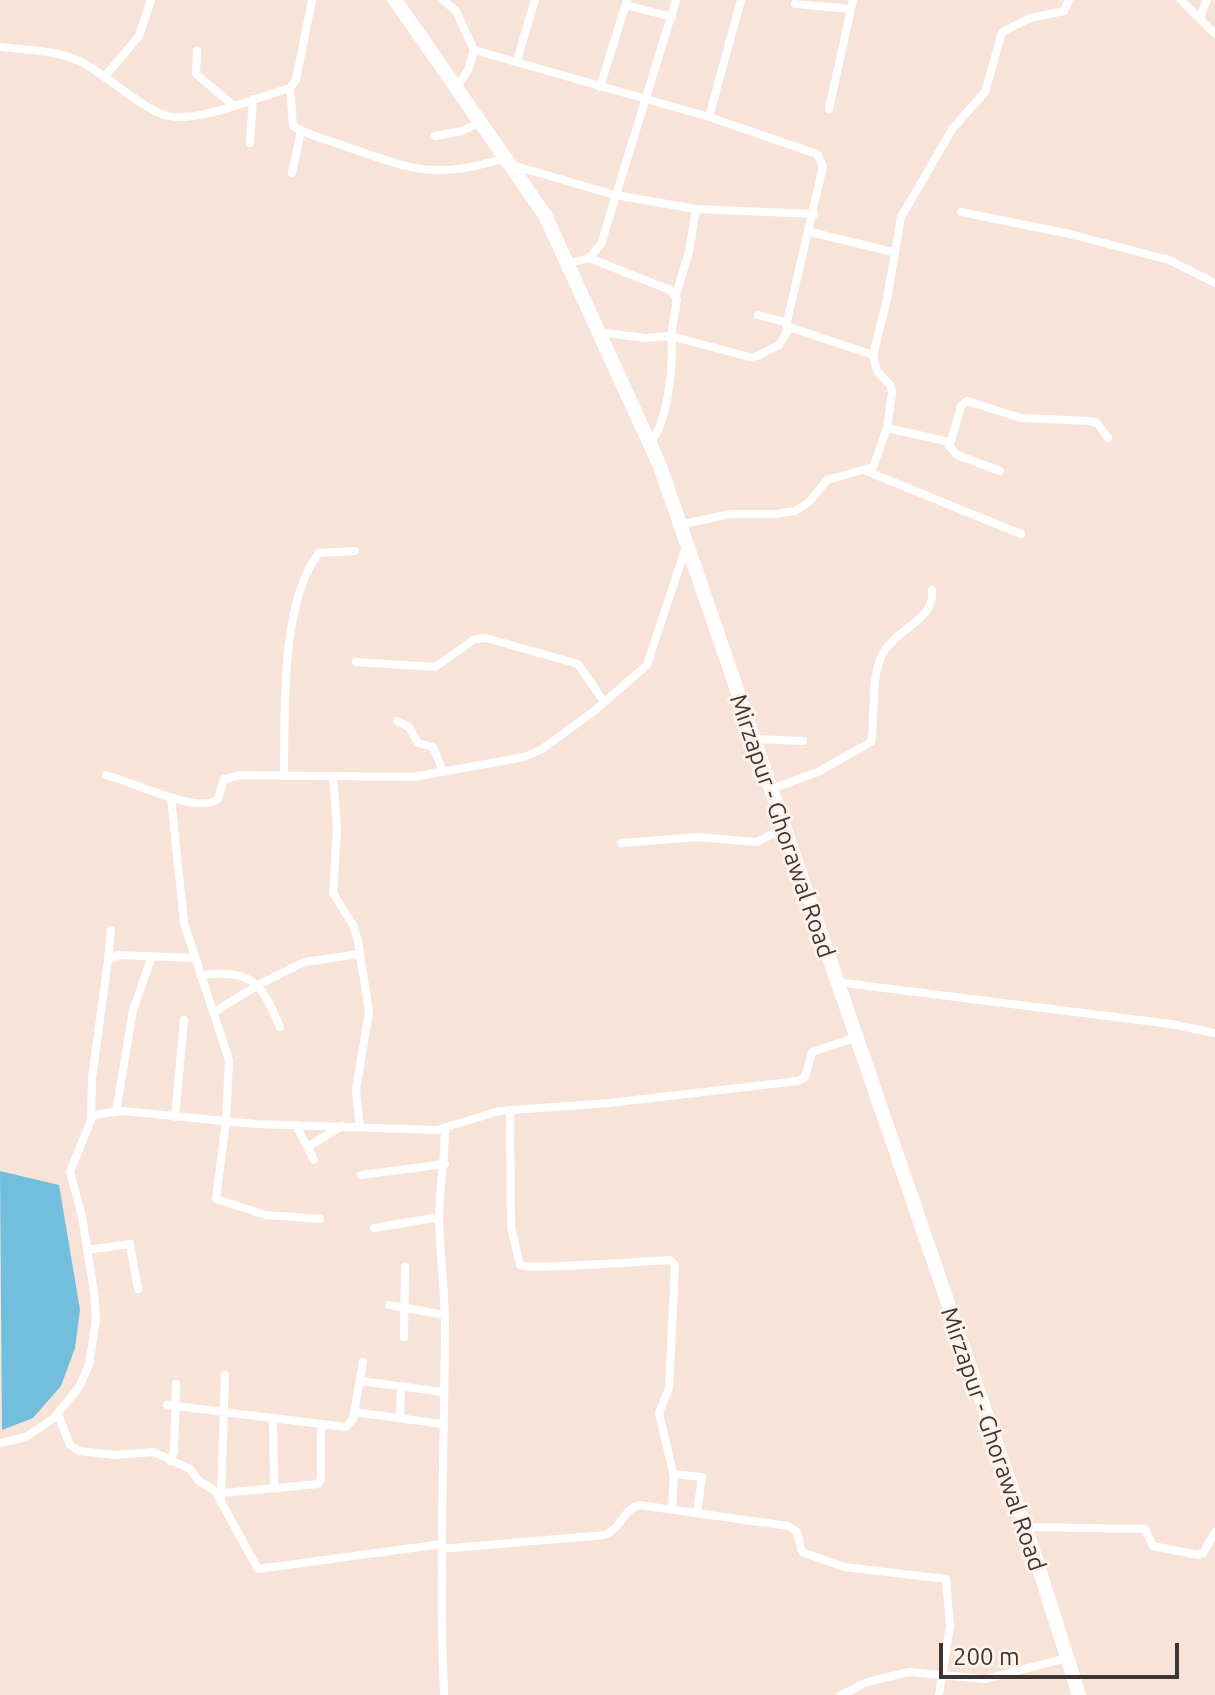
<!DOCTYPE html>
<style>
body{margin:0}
#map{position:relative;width:1215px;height:1695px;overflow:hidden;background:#f7e3d8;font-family:Ubuntu,sans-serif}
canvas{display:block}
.scale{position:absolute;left:939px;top:1643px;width:240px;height:36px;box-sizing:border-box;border:4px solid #3c3531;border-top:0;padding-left:10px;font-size:24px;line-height:28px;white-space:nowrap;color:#3c3531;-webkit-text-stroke:6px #fef2eb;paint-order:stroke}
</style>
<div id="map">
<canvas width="1215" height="1695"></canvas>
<div class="scale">200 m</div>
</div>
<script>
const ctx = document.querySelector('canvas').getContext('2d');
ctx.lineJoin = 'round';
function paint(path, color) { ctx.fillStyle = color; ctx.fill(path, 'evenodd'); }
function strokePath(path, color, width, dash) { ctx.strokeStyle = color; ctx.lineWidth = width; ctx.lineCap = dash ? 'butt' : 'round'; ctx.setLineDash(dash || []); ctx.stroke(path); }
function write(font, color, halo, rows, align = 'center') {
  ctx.font = font + ' Ubuntu,sans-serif'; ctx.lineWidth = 6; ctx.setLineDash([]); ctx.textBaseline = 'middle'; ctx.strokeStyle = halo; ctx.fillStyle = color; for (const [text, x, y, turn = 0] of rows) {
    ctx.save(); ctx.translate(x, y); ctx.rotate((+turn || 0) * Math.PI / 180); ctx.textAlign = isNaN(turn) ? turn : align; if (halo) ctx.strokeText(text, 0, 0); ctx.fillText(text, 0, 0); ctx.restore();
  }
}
const water = new Path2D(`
 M0,1171L59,1185L80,1310L75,1348L61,1386L33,1418L2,1430Z`);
const street = new Path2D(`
 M443,0L456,11L474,50L469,68L458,86
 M1181,0L1215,34
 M795,4L851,9
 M626,5L672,17
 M1200,17L1207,0
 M0,47C27,50 55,50 79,61C108,74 147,116 175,117C208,119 258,97 290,88L296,80L312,0
 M474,50L709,117L817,154L823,166L786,326L873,355
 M197,51L196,74L233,105
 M517,60L535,0
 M106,75L139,36L151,0
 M600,87L627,0
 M290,88L293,126C310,136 331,141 350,148C417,171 436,179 505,158
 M829,109L853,0
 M709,117L741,0
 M435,136L462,131L481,122
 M250,143L253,99
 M512,165L615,195L696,209L814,214
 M292,173L301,131
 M961,212L1070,234L1169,260L1215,283
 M810,232L893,252
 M589,258L670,290L677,299L671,336L646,338L598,332
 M570,263L589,258L601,244L676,0
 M676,295L689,252L696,209
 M758,315L785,322
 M887,428L945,441L957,455L1000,471
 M650,442C668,425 674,361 671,336L753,358L779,345L789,329
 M950,445L961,406L967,401L1021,418L1089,421L1097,423L1108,438
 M866,471L1021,534
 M679,525L730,514H776L795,511L809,502L827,480L873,467L887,428L892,393L891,386L877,371L873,355L887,299L901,217L953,128L985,92L1002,32L1030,18L1064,11L1069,0
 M356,662L435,667L475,639L486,638L578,664L604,702
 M397,721L409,727L418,743L433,747L443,771
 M754,739L803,741
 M106,775C129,781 199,815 218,799L224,779L241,775L413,777L525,757L542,749L593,712L647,665L686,547
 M284,776C285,715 280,602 319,553L355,551
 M333,777L337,828L333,893L353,925L358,941L369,1012L356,1090L360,1127
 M771,789L818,772L871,742C876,715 869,673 885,650C899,628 936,618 932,590
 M171,797L184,923L229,1060L226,1121L216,1199L266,1215L320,1219
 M621,843L699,837L757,842L783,828
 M108,960L111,930
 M200,975C252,970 260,980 280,1027
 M836,982L1171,1024L1215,1033
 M213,1013L258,985L304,962L360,954
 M510,1110L511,1227L520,1265C529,1270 648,1261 670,1260L675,1265L669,1388L659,1413L674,1476L672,1509
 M116,1112L133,1010L151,959
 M91,1117L92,1078L108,960L119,955L193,958
 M175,1117L184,1020
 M296,1125L314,1160
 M309,1146L342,1126
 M361,1175L445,1164
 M374,1228L439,1217
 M87,1250L130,1244L138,1289
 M389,1305L445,1315
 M404,1337L405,1267
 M360,1381L443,1392
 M167,1405L346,1427L353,1419L363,1362
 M354,1412L442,1424
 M58,1414L70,1445L79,1451L115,1455L154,1452L190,1469L199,1481L215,1491L258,1569L442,1544
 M400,1418L401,1386
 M273,1420L274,1489
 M0,1443L26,1437L54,1418L79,1387L89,1365L96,1320L94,1292L82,1216L70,1172L93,1115L123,1111L256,1124L437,1130L499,1111L609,1103L798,1081L805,1077L812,1052L854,1038
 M170,1461L174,1451L176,1384
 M673,1474L702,1477L697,1513
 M222,1493L318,1484L321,1479V1426
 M221,1498L225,1375
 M1025,1527L1145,1529L1153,1546L1198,1555L1203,1553L1215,1532
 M441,1549L604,1535C622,1529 622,1510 639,1505L788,1526L797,1532L802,1552L844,1567L946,1579L950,1626L939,1695
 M444,1695C439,1575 444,1456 445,1336C446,1297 440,1259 439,1220C439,1190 445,1160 445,1129
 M841,1695L867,1682L909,1672L985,1679L1067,1658`);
const primary = new Path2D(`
 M395,0L545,215L660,466L1034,1553L1079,1695`);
const streetNames = [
 ["Mirzapur - Ghorawal Road",782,826,71],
 ["Mirzapur - Ghorawal Road",993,1439,71]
];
paint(water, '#71bfdd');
strokePath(street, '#fff', 8);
strokePath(primary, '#fff', 14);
write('24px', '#3c3531', '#fef2eb', streetNames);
</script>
